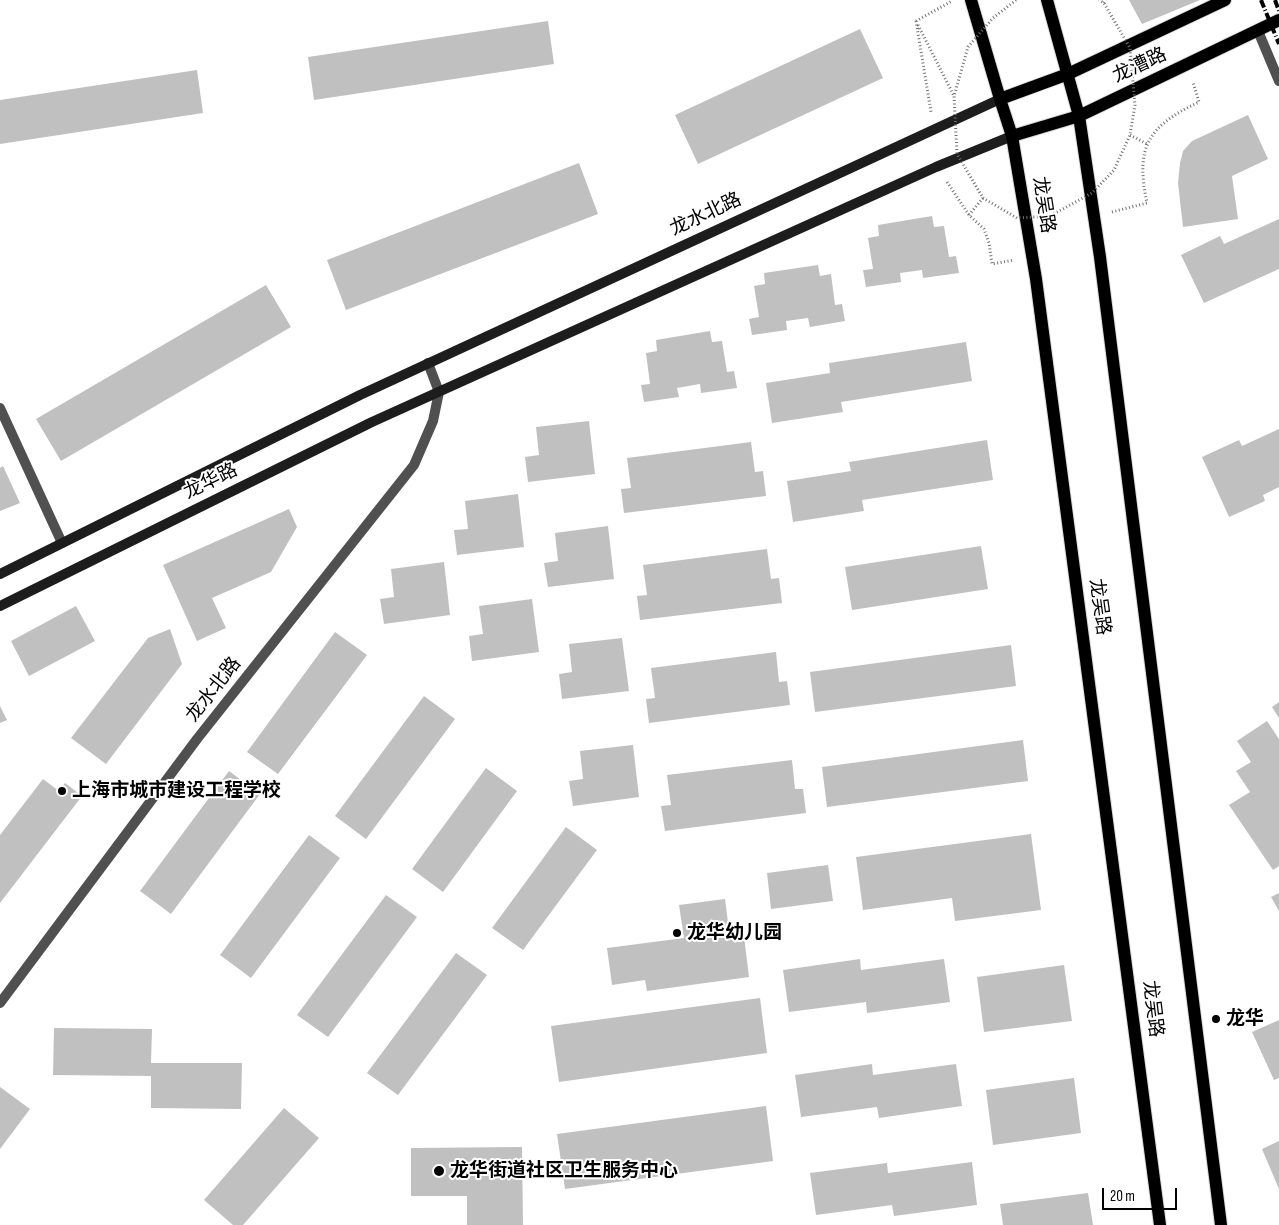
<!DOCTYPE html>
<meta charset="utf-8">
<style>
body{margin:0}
#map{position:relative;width:1279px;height:1225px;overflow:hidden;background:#fff;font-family:"Sofia Sans Condensed",sans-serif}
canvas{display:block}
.scale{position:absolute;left:1102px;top:1188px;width:75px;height:22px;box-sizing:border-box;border:2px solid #000;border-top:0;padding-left:6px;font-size:15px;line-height:18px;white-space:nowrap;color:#000;-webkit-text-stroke:4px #fff;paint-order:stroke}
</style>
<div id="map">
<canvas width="1279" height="1225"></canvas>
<div class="scale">20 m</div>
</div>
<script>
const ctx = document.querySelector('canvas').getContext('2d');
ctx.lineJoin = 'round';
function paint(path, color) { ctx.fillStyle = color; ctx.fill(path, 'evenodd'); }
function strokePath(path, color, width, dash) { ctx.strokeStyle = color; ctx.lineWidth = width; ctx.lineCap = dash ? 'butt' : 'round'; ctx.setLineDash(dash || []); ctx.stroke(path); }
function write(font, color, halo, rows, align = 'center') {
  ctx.font = font + ' "Sofia Sans Condensed","Noto Sans SC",sans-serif'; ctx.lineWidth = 4; ctx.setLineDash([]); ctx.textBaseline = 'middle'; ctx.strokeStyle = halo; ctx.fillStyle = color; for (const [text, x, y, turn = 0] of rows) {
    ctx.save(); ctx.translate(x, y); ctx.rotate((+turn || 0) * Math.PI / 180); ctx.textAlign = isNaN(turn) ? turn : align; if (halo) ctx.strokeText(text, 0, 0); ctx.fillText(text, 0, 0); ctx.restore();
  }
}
const building = new Path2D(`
 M1129,0H1200L1142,24Z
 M548,21L554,64L314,100L308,57Z
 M860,29L883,78L698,164L675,115Z
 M197,70L203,113L0,144V100Z
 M1248,115L1268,159L1232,176L1238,219L1183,227L1178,183L1180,163L1183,151L1192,141Z
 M579,163L598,214L346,310L327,260Z
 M932,216L934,227L944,226L949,257L956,256L959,273L923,278L922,270L900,273L901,282L866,287L863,270L873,269L868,238L879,236L878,225Z
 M1279,219V269L1204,303L1181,255L1220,236L1224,244Z
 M818,265L820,276L831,274L835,305L842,304L845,321L810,327L808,318L786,321L787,330L752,335L749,319L759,317L754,286L765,284L764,273Z
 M266,285L291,327L61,461L36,419Z
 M710,331L712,342L722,341L727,372L734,371L737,388L701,393L700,384L677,388L679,397L644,402L641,385L650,384L646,353L657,351L656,340Z
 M966,342L972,381L841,402L843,412L772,423L766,383L830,373L829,363Z
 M589,421L595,474L528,482L525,457L539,455L536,427Z
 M1279,429V487L1263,495L1265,501L1229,517L1202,457L1239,440L1242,446Z
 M987,440L993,480L862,500L864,511L793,522L787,481L851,471L849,462Z
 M751,442L755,472L763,471L766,496L624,513L621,489L631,488L627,458Z
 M3,466L20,503L0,511V468Z
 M518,494L524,547L457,555L454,530L468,529L465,501Z
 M289,509L297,527L271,572L212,598L226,628L197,641L163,565Z
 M608,526L614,579L548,587L544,563L558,561L555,533Z
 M981,546L988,589L852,610L845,567Z
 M767,549L771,579L779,578L782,603L640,620L637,596L647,595L643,565Z
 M444,562L450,615L384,624L380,599L394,597L391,569Z
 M532,599L539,652L472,661L469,636L483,634L479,606Z
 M76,606L95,641L29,676L11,641Z
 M170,629L182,664L106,764L71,738L148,638Z
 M335,632L367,655L278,774L247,752Z
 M622,638L629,691L562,699L559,674L572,672L569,644Z
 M1011,645L1016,686L815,712L810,672Z
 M776,652L779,682L787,681L790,705L649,723L646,699L655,698L651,668Z
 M424,696L455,719L366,839L335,816Z
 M1279,702V718L1272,707Z
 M0,706L7,720L0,723Z
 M1267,721L1279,739V866L1273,870L1229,805L1250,792L1236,771L1251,762L1237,741Z
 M1023,740L1028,781L827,807L822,767Z
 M633,745L639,797L573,806L569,781L583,779L580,751Z
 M792,760L795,789H803L806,813L665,831L661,806L671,805L667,775Z
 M486,768L517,791L443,892L412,869Z
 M229,771L260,794L171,914L140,891Z
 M43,779L59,791L65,783L82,796L0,903V835Z
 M566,827L597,850L523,950L492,928Z
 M1031,834L1041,910L955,921L952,898L863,910L856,857Z
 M309,835L340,858L251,978L220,955Z
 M828,865L833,901L771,909L767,873Z
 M1279,893V911L1271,897Z
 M386,895L417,917L328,1037L297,1015Z
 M725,899L730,938L744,936L749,977L647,991L645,980L612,985L607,948L684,938L679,905Z
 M456,953L487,975L398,1095L367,1073Z
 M860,959L861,970L944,959L950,1002L867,1013L866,1002L789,1012L783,970Z
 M1064,965L1072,1021L984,1032L977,977Z
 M760,998L767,1053L559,1082L551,1026Z
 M1279,1020V1078L1274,1080L1252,1032Z
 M54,1028L152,1029L151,1063H242L241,1109L151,1108V1076L53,1075Z
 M872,1064L873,1075L956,1064L962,1106L879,1118L877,1107L801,1117L795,1075Z
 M1074,1078L1081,1133L993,1145L986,1090Z
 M0,1087L30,1109L0,1149Z
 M766,1106L773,1161L565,1189L557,1134Z
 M284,1108L319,1138L243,1225H233L204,1200Z
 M1279,1141V1189L1262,1149Z
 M522,1147L523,1225H467V1196H411V1148Z
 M972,1162L977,1205L894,1216L892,1205L816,1215L810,1173L887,1163L888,1173Z
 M1088,1193L1093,1225H1003L1000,1204Z`);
const path = new Path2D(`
 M1104,3L1106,0
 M916,21L931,112
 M916,21L952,1
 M918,25L954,96
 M1130,135L1147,144
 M947,182L969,215L984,229L989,243L992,264L1014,260
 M1112,212L1147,203C1135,147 1148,126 1199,102L1193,82
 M969,215L983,198`);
const lane = new Path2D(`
 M0,408L62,543`);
const street = new Path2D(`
 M1258,31L1279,81
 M0,1003L197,739L414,465L433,421L439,392L428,363`);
const secondary = new Path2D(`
 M0,574L360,395L1000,99
 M0,606L372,422L936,167L1012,136`);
const primary = new Path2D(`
 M971,0L1000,99L1012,136L1036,279L1160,1225
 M1047,0L1079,116L1100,257L1221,1225
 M1000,99L1068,74L1225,0
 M1012,136L1079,116L1279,20`);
const rail = new Path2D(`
 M1261,0L1279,44
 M1275,0L1279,11`);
const pathBridge = new Path2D(`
 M1016,0L993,18L968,47L954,96L957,154L983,198L1017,218L1050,216L1092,193L1114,170L1130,135L1135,105L1130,48L1104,3L1099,0`);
const markers = [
 [62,791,5,"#000"],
 [677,933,5,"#000"],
 [1216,1019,5,"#000"],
 [439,1171,6,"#000"]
];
const streetNames = [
 ["龙漕路",1140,66,-25],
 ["龙吴路",1043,205,81],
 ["龙水北路",706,215,-25],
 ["龙华路",211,482,-26],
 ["龙吴路",1099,607,82],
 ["龙水北路",214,690,-52],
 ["龙吴路",1152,1009,83]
];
const poiNames = [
 ["上海市城市建设工程学校",72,791],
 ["龙华幼儿园",687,933],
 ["龙华",1226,1019],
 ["龙华街道社区卫生服务中心",450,1171]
];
paint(building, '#c0c0c0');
strokePath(primary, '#dbdbdb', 14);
strokePath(path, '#727272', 3, [1, 2.5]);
strokePath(lane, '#505050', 10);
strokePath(street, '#505050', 10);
strokePath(secondary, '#1d1d1d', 10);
strokePath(primary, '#000', 12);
strokePath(rail, '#000', 4, [8, 2.5, 1, 2.5]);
strokePath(pathBridge, '#727272', 3, [1, 2.5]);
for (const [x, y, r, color] of markers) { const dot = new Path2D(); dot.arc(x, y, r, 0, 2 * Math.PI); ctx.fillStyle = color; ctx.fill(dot); strokePath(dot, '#fff', 2); }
write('19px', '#000', '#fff', streetNames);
write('bold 19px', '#000', '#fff', poiNames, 'left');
</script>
